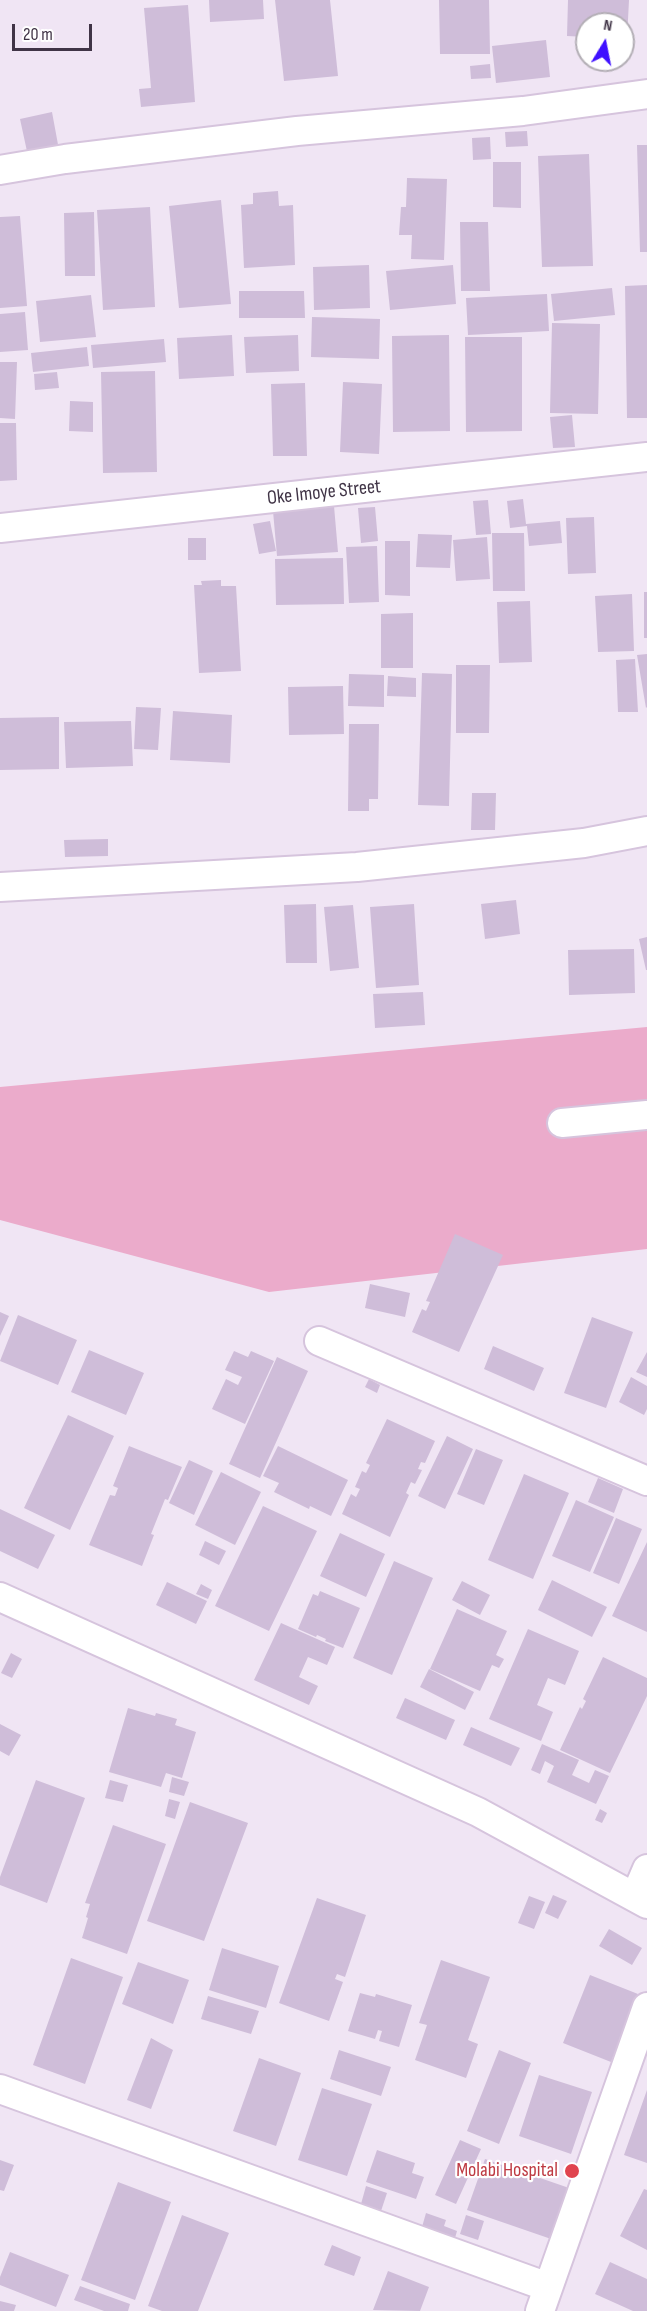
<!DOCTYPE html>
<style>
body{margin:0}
#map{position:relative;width:647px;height:2311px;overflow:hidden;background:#f0e5f4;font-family:"Sofia Sans Condensed",sans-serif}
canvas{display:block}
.north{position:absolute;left:575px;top:12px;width:60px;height:60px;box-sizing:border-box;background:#fff;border:2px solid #b3aeb5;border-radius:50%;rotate:10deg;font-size:16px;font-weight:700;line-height:24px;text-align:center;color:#403446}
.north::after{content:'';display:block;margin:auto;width:21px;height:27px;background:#3f10ff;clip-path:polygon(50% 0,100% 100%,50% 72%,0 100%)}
.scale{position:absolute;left:12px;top:24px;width:80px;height:27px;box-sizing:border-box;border:3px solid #403446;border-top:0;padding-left:8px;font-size:18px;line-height:21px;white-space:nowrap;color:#403446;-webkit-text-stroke:4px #fff;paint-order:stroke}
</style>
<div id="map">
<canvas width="647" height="2311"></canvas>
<div class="north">N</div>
<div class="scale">20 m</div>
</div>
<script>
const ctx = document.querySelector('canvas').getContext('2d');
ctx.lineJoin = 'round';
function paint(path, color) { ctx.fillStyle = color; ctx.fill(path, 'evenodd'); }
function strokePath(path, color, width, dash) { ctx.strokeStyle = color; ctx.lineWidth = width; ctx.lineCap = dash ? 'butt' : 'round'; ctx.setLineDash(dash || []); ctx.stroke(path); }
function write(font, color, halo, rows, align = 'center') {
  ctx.font = font + ' "Sofia Sans Condensed",sans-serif'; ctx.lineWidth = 4.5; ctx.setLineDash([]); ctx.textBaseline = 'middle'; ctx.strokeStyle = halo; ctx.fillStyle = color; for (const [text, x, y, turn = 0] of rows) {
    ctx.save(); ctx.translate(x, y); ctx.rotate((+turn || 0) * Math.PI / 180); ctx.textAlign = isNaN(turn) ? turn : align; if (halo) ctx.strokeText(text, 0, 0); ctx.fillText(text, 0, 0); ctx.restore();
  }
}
const green = new Path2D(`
 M647,1027V1249L269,1292L0,1220V1087Z`);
const building = new Path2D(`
 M209,0H263L264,19L210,22Z
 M275,0H330L338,76L284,81Z
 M439,0H489L490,54H440Z
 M568,0H629L627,39L623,38V24H587V37L567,36Z
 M188,5L195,102L141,107L139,89L151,88L144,8Z
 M546,40L550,77L496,83L492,46Z
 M490,64L491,78L471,79L470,66Z
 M52,112L59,150L28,156L20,119Z
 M527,131L528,146L506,147L505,132Z
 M490,137L491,159L473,160L472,138Z
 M637,145H647V252H640Z
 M589,154L593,266L542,267L538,156Z
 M493,162H521V208L493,207Z
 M407,178L447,179L444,260L411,259L412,235H399L401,207H406Z
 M278,191L279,206L293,205L295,265L244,268L241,205L253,204V193Z
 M221,200L231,304L179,308L169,206Z
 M150,207L155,307L103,310L97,210Z
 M94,212L95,276H65L64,213Z
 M20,216L27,306L0,308V217Z
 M460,222H488L490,291H461Z
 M369,265L370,308L314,310L313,267Z
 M453,265L456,304L390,310L386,271Z
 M647,285V418H627L625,286Z
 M612,288L615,315L554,321L551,294Z
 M239,291H304L305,318H239Z
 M547,294L549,331L468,335L466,298Z
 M91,295L96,337L40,342L36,301Z
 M25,312L28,350L0,352V314Z
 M312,317L380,319L379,359L311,357Z
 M552,323L600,324L598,414L550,413Z
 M232,335L234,376L179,379L177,338Z
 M298,335L299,371L246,373L244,337Z
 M449,335L450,431L393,432L392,336Z
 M465,337H522V431L466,432Z
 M164,339L166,362L93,368L91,345Z
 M87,347L89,366L33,372L31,353Z
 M0,362H17L15,419L0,418Z
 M155,371L157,472L103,473L101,372Z
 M57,372L59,388L35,390L34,374Z
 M343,382L382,384L379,454L340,452Z
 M305,383L307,456H273L271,384Z
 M70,401L93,402V432L69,431Z
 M572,415L575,447L553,448L550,417Z
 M0,423H16L17,480L0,481Z
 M523,499L526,524L560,521L562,543L529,546L527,526L510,528L507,501Z
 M488,500L491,534L476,535L473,501Z
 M334,506L338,552L277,556L273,511Z
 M375,507L378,541L361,543L358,508Z
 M594,517L596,573L568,574L566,518Z
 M270,521L276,551L259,554L253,524Z
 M492,533H524L525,591H493Z
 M418,534L452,535L450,568L416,567Z
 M487,537L490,579L456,581L453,540Z
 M188,538H206V560H188Z
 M385,541H410V596L385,595Z
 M377,546L379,602L349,603L346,547Z
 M343,558L344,604L276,605L275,559Z
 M221,580V586H236L241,671L199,673L194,585H202L201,581Z
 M644,592H647V638H644Z
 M632,594L634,651L598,652L595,596Z
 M530,601L532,662L499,663L497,602Z
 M413,613V668H381V614Z
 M647,654V707L646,708L637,655Z
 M635,659L638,712H618L616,660Z
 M456,665H490L489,733H456Z
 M422,673L452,674L449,806L418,805Z
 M349,674L384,675V707L348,706Z
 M388,676L416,678V697L387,696Z
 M343,686L344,734L289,735L288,687Z
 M136,707L161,708L158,750L134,749Z
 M173,711L232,715L230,763L170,760Z
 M59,717V769L0,770V718Z
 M131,721L133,766L66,768L64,722Z
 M349,724H379L378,799H369V811H348Z
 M472,793H496L495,830H471Z
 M108,839V856L65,857L64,840Z
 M516,900L520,934L485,939L481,904Z
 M316,904L317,963H286L284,905Z
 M414,904L419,985L376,988L370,907Z
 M353,905L359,968L330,971L324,907Z
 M647,937V970H646L639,939Z
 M634,949L635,993L569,995L568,950Z
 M423,992L425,1025L375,1028L373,994Z
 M455,1234L503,1255L459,1352L412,1332L422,1309L426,1311L430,1302L426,1301Z
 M370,1284L410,1293L405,1317L365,1308Z
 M0,1312L9,1316L0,1336Z
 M18,1315L77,1340L58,1385L0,1361Z
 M592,1317L633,1332L606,1408L564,1393Z
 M493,1346L544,1368L534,1391L484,1369Z
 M89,1350L144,1373L126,1415L71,1392Z
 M234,1351L248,1357L251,1351L274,1361L245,1424L212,1409L226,1379L238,1385L242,1377L225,1370Z
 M647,1352V1377L636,1372Z
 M277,1357L308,1371L260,1478L229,1464Z
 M631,1377L647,1386V1409L644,1415L619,1402Z
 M369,1379L380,1385L377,1393L365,1387Z
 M68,1415L114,1436L70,1530L24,1508Z
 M387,1419L435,1441L425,1463L421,1462L418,1469L422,1470L415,1484L411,1482L406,1493L409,1495L390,1537L342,1514L351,1494L356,1497L360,1489L355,1487L362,1471L366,1473L370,1465L366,1463Z
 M447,1436L473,1449L445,1509L418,1496Z
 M129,1446L182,1467L168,1500L165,1499L151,1534L154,1535L142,1566L89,1545L110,1495L115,1496L118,1488L113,1486Z
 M278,1446L348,1480L331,1516L310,1506L309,1509L274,1492L279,1483L263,1476Z
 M476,1449L503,1460L484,1505L457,1494Z
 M189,1460L213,1471L194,1515L169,1503Z
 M221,1472L261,1492L235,1545L195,1525Z
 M524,1474L569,1493L533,1579L488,1560Z
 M598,1478L623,1489L614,1513L588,1502Z
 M576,1500L614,1517L590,1572L552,1556Z
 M263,1506L317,1531L269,1631L215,1606Z
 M0,1509L55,1535L38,1569L0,1551Z
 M616,1518L642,1529L619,1584L593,1573Z
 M340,1533L385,1554L366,1597L320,1576Z
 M205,1541L226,1551L219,1565L199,1555Z
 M647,1542V1632L612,1616Z
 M394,1561L433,1578L392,1675L353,1658Z
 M552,1580L607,1607L592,1637L538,1610Z
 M462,1581L490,1595L480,1615L452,1600Z
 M167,1582L207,1601L196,1624L156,1605Z
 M201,1584L212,1590L208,1599L196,1594Z
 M320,1591L360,1608L343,1648L325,1641L326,1639L317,1635L316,1637L298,1629L313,1594L318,1596Z
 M457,1609L507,1631L496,1655L504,1659L499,1668L492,1665L480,1691L430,1669Z
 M281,1623L335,1647L327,1665L308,1657L299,1677L318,1686L309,1705L254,1680Z
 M528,1629L579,1651L565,1685L548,1678L537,1705L553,1712L541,1741L489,1719Z
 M11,1653L22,1659L12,1678L1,1673Z
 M603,1657L647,1678V1696L610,1773L560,1750L580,1707L582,1709L586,1701L583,1699Z
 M429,1669L474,1692L465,1710L420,1687Z
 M405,1698L455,1720L446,1740L396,1718Z
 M128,1708L155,1716L156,1713L177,1719L175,1725L196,1732L182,1778L166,1773L161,1787L109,1772Z
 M0,1724L21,1735L9,1756L0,1751Z
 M471,1727L520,1748L511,1766L463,1745Z
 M542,1744L579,1760L572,1775L589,1783L595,1770L609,1776L596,1804L547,1782L554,1766L545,1761L540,1774L531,1770Z
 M172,1777L189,1782L184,1796L169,1792Z
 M36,1780L85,1798L47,1903L0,1885V1877Z
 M110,1780L128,1785L123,1802L105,1798Z
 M169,1799L180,1802L175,1819L165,1816Z
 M190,1802L248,1823L204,1941L147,1921Z
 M600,1809L607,1813L602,1823L595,1820Z
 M113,1825L166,1844L127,1954L82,1938L88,1918L86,1917L90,1904L85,1903Z
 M553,1895L567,1901L558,1919L545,1913Z
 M529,1896L545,1902L534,1929L518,1923Z
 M317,1898L366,1915L345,1977L337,1974L335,1979L343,1982L329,2021L279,2003Z
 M609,1929L642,1948L632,1965L599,1946Z
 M222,1948L279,1966L266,2008L209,1990Z
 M71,1958L123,1977L85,2084L33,2065Z
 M441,1960L490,1977L468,2040L478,2044L466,2078L415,2060L427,2025L419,2023Z
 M138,1962L189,1980L173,2024L122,2004Z
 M590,1975L638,1994L611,2062L563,2043Z
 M360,1993L375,1997L376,1994L412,2005L399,2047L379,2041L382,2031L378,2030L375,2039L348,2031Z
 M208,1996L259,2011L251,2034L201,2019Z
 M151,2038L173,2050L151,2109L127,2100Z
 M339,2050L391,2067L381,2096L330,2079Z
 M499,2050L531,2063L499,2144L467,2131Z
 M259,2058L301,2073L276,2146L233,2131Z
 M539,2075L592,2092L571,2154L519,2136Z
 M322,2088L372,2104L347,2176L298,2160Z
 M647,2090V2163L624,2155Z
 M460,2140L481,2149L456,2204L435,2195Z
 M377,2150L415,2163L412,2173L424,2177L416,2199L366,2182Z
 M485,2159L572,2189L554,2240L467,2210Z
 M0,2160L14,2165L4,2191L0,2190Z
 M118,2182L171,2202L135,2300L81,2280Z
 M366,2186L387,2193L381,2211L361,2204Z
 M644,2189L647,2190V2250L620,2236Z
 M426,2213L446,2220L444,2226L457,2231L455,2238L422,2227Z
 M182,2215L229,2233L198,2311H162L148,2306Z
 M466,2215L484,2221L478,2240L460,2234Z
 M332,2245L361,2257L354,2276L324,2265Z
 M10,2252L69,2275L56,2307L0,2285V2277Z
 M610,2262L647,2279V2311H633L595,2294Z
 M388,2271L429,2287L420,2311L373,2310Z
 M80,2286L130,2304L128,2311H104L74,2300Z
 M0,2301L16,2305L14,2311H0Z`);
const minor = new Path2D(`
 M0,170L65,159L297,131L523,111L647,94
 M0,528L647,457
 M0,887L357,867L584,843L647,831
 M562,1123L647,1115
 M319,1341L647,1481
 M0,1597L478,1812L647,1904
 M635,1897L647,1869
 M0,2089L548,2287
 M540,2311L647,2007`);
const markers = [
 [572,2171,8,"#e0444e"]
];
const streetNames = [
 ["Oke Imoye Street",324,493,-6]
];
const healthNames = [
 ["Molabi Hospital",558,2171]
];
paint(green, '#ebabcb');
paint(building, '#cfbdd9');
strokePath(minor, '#d6c4dd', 32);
strokePath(minor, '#fff', 28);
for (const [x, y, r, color] of markers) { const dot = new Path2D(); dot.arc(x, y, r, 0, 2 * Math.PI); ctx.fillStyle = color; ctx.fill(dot); strokePath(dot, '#fff', 2); }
write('20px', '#403446', '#fff', streetNames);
write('20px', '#be3a42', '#fff', healthNames, 'right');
</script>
